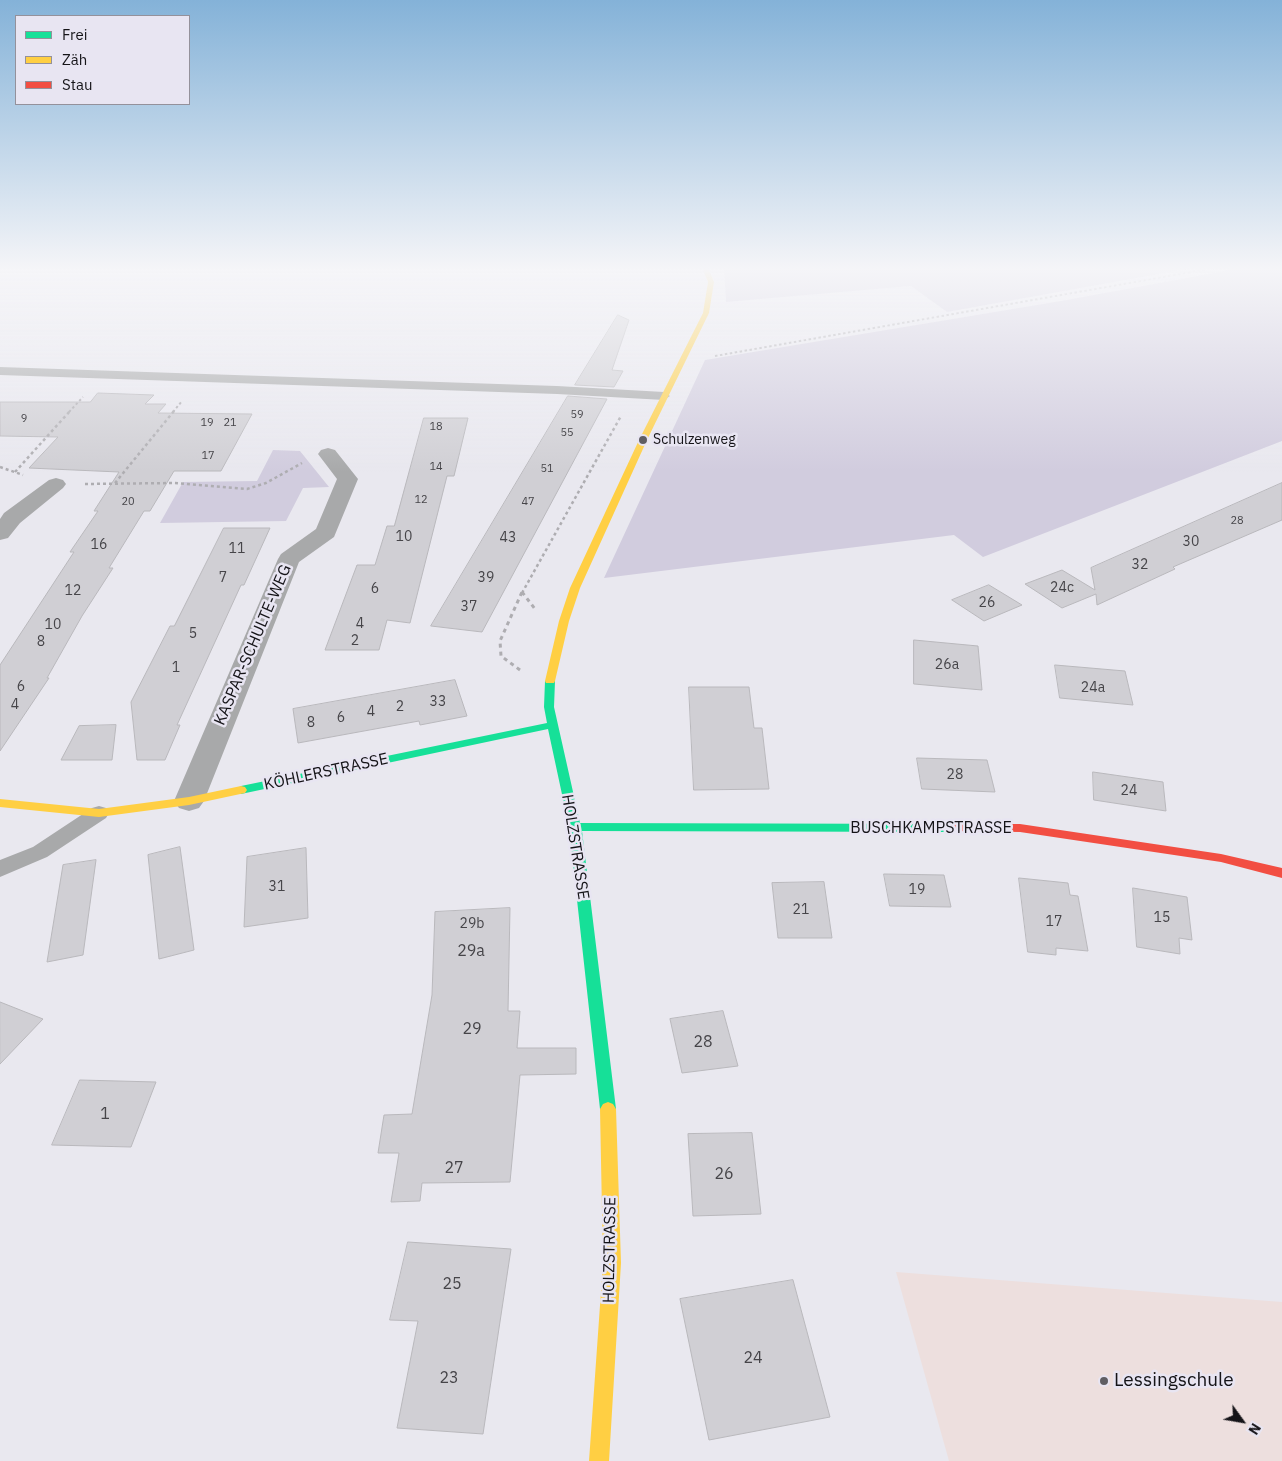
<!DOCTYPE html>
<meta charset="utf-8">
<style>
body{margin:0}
#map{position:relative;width:1282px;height:1461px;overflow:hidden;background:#e9e8ef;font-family:"IBM Plex Sans",sans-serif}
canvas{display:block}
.legend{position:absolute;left:15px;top:15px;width:175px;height:90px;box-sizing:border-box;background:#e8e5f2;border:1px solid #94919b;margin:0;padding:6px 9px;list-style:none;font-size:15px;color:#151418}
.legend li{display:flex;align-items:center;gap:10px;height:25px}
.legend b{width:25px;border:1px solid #94919b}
.north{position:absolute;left:1217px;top:1396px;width:50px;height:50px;-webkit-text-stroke:4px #e8e5f2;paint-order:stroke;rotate:122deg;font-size:14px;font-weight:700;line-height:20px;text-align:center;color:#151418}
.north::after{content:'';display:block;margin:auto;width:18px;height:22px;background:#151418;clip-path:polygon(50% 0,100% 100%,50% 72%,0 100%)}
</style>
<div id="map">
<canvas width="1282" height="1461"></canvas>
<ul class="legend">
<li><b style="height:6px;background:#16e098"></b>Frei</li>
<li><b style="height:6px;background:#ffcf43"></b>Zäh</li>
<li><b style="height:6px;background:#f24e42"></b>Stau</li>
</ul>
<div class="north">N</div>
</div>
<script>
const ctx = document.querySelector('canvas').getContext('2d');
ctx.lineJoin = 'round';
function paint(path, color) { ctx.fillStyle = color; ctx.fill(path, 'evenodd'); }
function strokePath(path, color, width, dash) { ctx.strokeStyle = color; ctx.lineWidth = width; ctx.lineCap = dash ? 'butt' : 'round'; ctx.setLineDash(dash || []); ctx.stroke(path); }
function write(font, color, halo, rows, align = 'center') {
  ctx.font = font + ' "IBM Plex Sans",sans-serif'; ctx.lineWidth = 5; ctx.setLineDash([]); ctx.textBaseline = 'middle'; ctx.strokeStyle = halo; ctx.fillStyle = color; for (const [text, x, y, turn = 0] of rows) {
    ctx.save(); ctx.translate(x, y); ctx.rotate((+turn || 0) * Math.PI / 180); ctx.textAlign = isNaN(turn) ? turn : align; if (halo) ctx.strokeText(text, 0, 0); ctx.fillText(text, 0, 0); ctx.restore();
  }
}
const industrial = new Path2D(`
 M896,1272L1282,1302V1461H949Z`);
const green = new Path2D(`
 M724,267H1198L947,312L911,286L726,302Z
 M1246,267H1282V441L983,557L954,535L604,578L705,360L1061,301Z
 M273,450L300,451L329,487L303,488L286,521L160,523L183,482L257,481Z`);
const building = new Path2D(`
 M618,315L629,320L612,370L623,371L614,387L575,385Z
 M98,393L154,395L145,404H166L158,413L252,414L221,471H174L150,511H144L109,568H113L82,616L47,678H49L0,751V665L74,552H70L98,511H94L119,472L29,468L58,437L0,436V402H90Z
 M568,396L607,399L482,632L431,626Z
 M424,418H468L454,476H447L410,623L387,620L379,650H325L357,565H375L387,526H394Z
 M1282,483V520L1173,567L1175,569L1097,605L1096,594L1062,608L1025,584L1062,570L1095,590L1091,568Z
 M224,528H270L244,585H241L177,725H180L165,760H137L131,702L170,626H174Z
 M989,585L1022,605L984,621L952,600Z
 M914,640L978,646L982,690L914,684Z
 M1055,665L1125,671L1133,705L1060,698Z
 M455,680L467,716L420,725L419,721L298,743L293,709Z
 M689,687H749L754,728H762L769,789L694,790Z
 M116,725L112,760H61L79,726Z
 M917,758L987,760L995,792L922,789Z
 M1093,772L1163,782L1166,811L1094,800Z
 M180,847L194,950L159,959L148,855Z
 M306,848L308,918L244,927L247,857Z
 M96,860L83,955L47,962L63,865Z
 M884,874L944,875L951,907L890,906Z
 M1019,878L1068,883L1070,895L1078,896L1088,951L1056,948V955L1028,952Z
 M824,882L832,938H778L772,883Z
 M1133,888L1187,897L1192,940L1179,938L1180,954L1137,947Z
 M510,908L508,1011H520L517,1048H576V1074L520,1075L510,1182L422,1183L420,1201L391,1202L399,1153H378L384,1115L412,1114L432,995L435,912Z
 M0,1002L43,1019L0,1064Z
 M723,1011L738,1066L682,1073L670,1019Z
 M80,1080L156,1082L131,1147L52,1145Z
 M752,1133L761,1214L693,1216L688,1134Z
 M408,1242L511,1249L483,1434L397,1428L418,1321L390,1320Z
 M793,1280L830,1417L709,1440L680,1299Z`);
const pathFar2 = new Path2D(`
 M715,356L1220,267
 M69,412L83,397
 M173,412L182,401`);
const pathFar1 = new Path2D(`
 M0,467L23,475
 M15,472L70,411
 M115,483L174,411
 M85,484L175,483L247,489L266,483L302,463
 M522,593L621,416`);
const path = new Path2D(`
 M522,592L535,609
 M520,670L501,656L500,641L522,592`);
const lane = new Path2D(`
 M0,367L557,386L664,392L670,396L664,400L557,394L0,375Z
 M99,806L106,808L109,813L106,818L47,857L0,877V860L33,847L92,808Z`);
const street = new Path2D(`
 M328,448L335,450L358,479L334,537L299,562L204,801L199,808L189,811L179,808L174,801L278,559L281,554L316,529L337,479L318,454L321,450Z
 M56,478L63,480L66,484L63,488L20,523L8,538L0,540V519L4,513L49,480Z`);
const fast = new Path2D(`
 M550,678L555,681L554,707L580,823L953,824L957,825L959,828L957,831L953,832L582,831L616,1109L613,1114L608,1116L603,1114L600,1109L569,827L548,729L241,794L235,790L241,786L547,723L544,707L545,681Z`);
const slow = new Path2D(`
 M702,267H708L714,282L709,313L647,440L580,588L569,621L555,681L554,683H546L545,681L559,621L570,588L639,440L703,313L708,282Z
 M241,786L245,787L247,790L245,793L189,805L99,817L0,807V799L99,809L189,797Z
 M608,1102L613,1104L616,1109L621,1263L609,1461H589L603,1263L600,1109L603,1104Z`);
const jam = new Path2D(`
 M953,824H1020L1221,854L1282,868V878L1221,862L1020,832L949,831L947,828L949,825Z`);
const markers = [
 [643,440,5,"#5f5e63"],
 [1104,1381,5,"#5f5e63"]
];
const farNumbernames = [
 ["59",577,415],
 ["9",24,419],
 ["19",207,423],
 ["21",230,423],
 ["18",436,427],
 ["55",567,433],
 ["17",208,456],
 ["14",436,467],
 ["51",547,469],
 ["12",421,500],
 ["20",128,502],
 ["47",528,502],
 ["28",1237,521]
];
const farPoinames = [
 ["Schulzenweg",653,440]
];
const numberNames = [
 ["10",404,537],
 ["43",508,538],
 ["30",1191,542],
 ["16",99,545],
 ["11",237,549],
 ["32",1140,565],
 ["7",223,578],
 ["39",486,578],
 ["24c",1062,588],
 ["6",375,589],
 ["12",73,591],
 ["26",987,603],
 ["37",469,607],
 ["4",360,624],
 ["10",53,625],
 ["5",193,634],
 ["2",355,641],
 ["8",41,642],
 ["26a",947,665],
 ["1",176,668],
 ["6",21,687],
 ["24a",1093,688],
 ["33",438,702],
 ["4",15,705],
 ["2",400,707],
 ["4",371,712],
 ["6",341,718],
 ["8",311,723],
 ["28",955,775],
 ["24",1129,791],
 ["31",277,887],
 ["19",917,890],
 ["21",801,910],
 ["15",1162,918],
 ["17",1054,922],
 ["29b",472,924]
];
const streetNames = [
 ["KASPAR-SCHULTE-WEG",253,645,-67],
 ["KÖHLERSTRASSE",326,772,-12],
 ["BUSCHKAMPSTRASSE",931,828],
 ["HOLZSTRASSE",575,847,81],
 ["HOLZSTRASSE",610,1250,-89]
];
const nearNumbernames = [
 ["29a",471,951],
 ["29",472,1029],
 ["28",703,1042],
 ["1",105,1114],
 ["27",454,1168],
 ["26",724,1174],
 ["25",452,1284],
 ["24",753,1358],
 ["23",449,1378]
];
const nearPoinames = [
 ["Lessingschule",1114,1381]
];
paint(industrial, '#eddfde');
paint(green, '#d1ccde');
paint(building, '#d0cfd4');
strokePath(building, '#b9b8bc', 1);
strokePath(pathFar2, '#aeadb1', 2, [2.5, 2.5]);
strokePath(pathFar1, '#aeadb1', 2.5, [3, 3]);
strokePath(path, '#aeadb1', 3, [4, 4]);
paint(lane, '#a8a9aa');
paint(street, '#a8a9aa');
paint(fast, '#16e098');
paint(slow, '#ffcf43');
paint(jam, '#f24e42');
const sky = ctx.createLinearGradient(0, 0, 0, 472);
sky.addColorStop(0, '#84b2d8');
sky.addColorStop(0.57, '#f5f5f8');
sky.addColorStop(1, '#f5f5f800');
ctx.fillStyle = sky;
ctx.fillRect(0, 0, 1282, 472);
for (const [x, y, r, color] of markers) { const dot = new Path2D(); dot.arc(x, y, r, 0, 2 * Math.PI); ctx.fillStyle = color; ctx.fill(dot); strokePath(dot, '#e8e5f2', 2); }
write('11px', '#464549', null, farNumbernames);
write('14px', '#151418', '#e8e5f2', farPoinames, 'left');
write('14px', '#464549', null, numberNames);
write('16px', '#151418', '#e8e5f2', streetNames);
write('16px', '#464549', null, nearNumbernames);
write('19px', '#151418', '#e8e5f2', nearPoinames, 'left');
</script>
